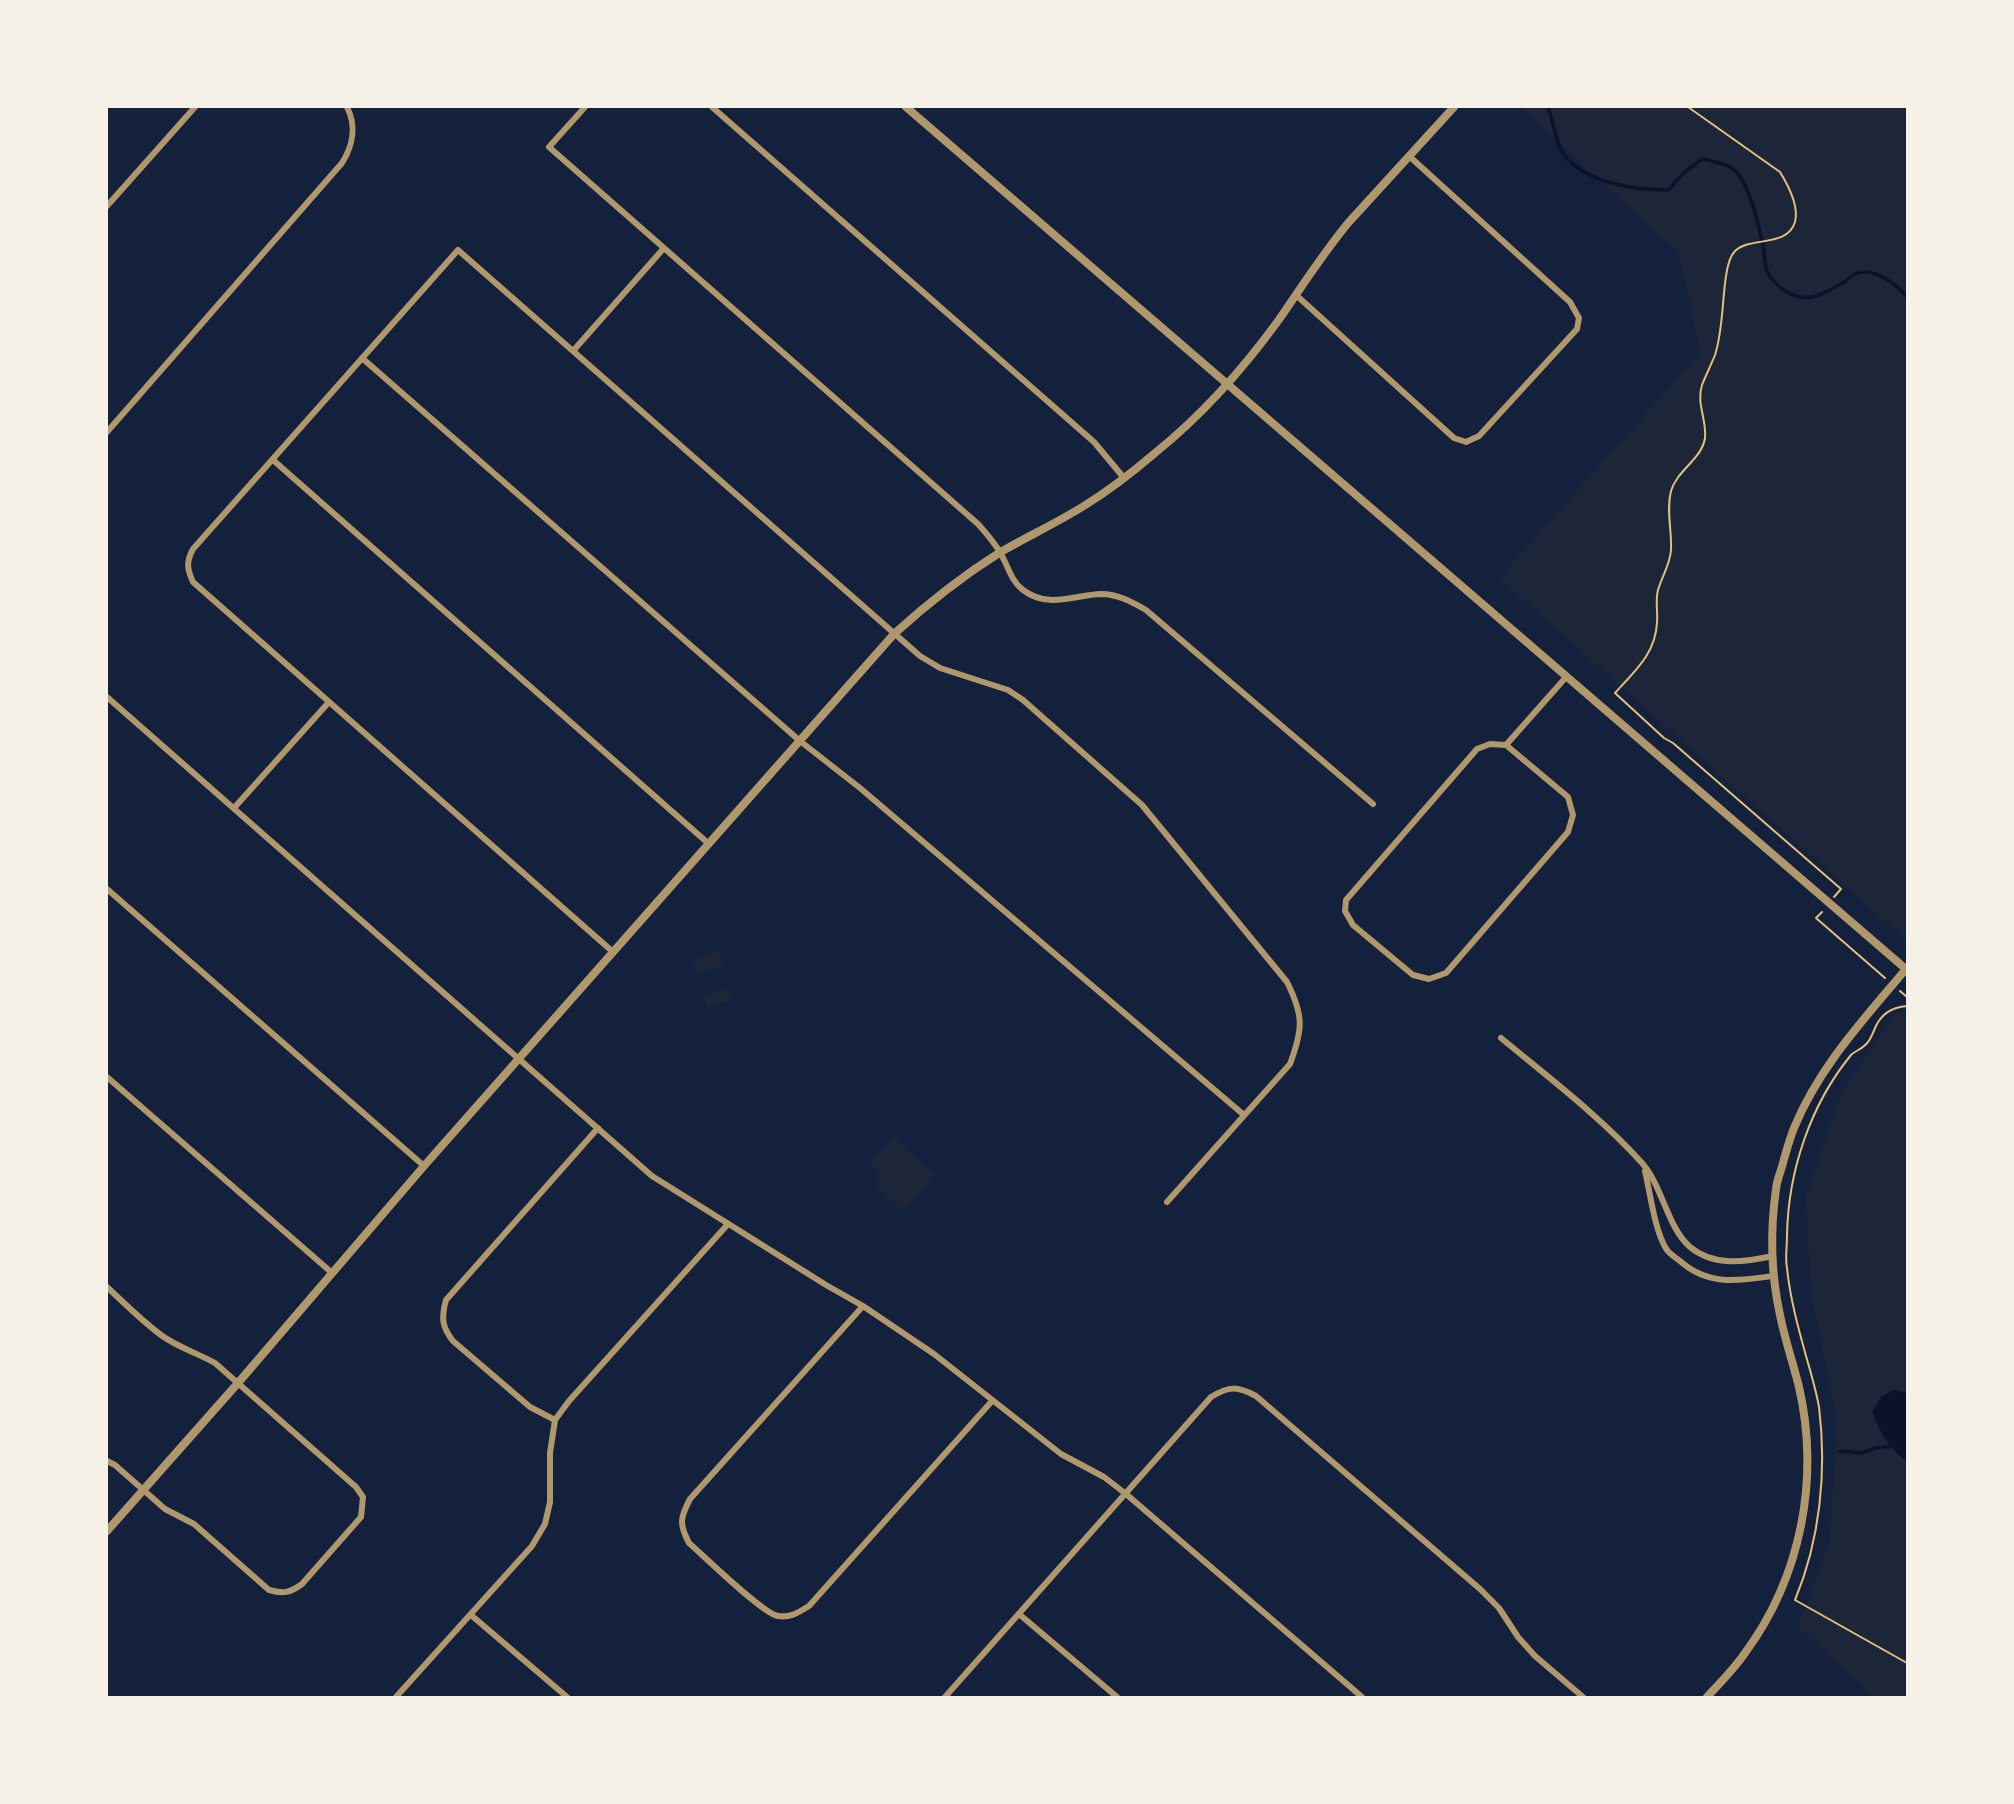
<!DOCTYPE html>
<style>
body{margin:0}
#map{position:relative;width:2014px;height:1804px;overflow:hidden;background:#14213d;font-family:Poppins,sans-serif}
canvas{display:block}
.frame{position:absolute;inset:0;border:108px solid #f6f1e7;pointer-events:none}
</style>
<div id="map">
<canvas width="2014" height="1804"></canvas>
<div class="frame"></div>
</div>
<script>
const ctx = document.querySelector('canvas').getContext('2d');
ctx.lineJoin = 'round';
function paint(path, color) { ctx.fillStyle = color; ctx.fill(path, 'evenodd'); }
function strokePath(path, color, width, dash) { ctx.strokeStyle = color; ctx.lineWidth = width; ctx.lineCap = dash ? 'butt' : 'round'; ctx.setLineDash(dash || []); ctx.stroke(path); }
const green = new Path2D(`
 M1520,107H1907V941L1499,578L1700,353L1679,253Z
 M719,951L724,965L697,973L693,959Z
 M727,989L731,1000L707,1007L704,996Z
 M1907,1012V1697H1874L1798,1627L1830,1541L1837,1420L1811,1292L1806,1196L1842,1092L1895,1013Z
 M894,1137L935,1175L903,1211L874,1184L881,1176L880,1173L869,1164Z`);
const water = new Path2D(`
 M1893,1390L1907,1393V1462C1888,1447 1881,1434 1872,1412L1881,1397Z`);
const stream = new Path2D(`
 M1548,107C1554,122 1554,139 1563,153C1583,183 1635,190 1668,190L1686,171L1702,159C1712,161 1723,163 1732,168C1749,180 1759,226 1763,246C1767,268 1762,272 1781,288C1804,306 1822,295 1844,282C1848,279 1853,274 1857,273C1876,268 1896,284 1907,297
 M1840,1451L1861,1453L1876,1448L1893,1446`);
const path = new Path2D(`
 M1688,107L1780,172C1788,185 1799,207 1795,222C1787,248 1751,236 1735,251C1729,257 1727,269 1726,276C1722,302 1723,330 1715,355C1711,365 1706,375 1702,385C1696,403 1707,420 1705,438C1702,459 1677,470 1671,491C1666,510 1672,530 1671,550C1670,565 1662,576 1658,590C1655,601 1658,611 1657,622C1656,653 1635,671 1615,693L1664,738L1673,743L1841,889L1834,897
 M1822,912L1816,918L1885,978
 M1900,991L1907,997
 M1907,1006C1893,1007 1881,1014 1875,1028C1872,1035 1870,1042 1864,1046C1860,1050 1855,1051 1851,1055C1810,1105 1788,1172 1787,1236C1787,1247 1785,1258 1787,1268C1790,1298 1798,1327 1806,1356C1811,1373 1816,1390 1819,1407C1827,1472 1820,1540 1795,1600L1907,1663`);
const minor = new Path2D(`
 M585,107L549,147L978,524C986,533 995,543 1001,554C1008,566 1011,581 1023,590C1048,609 1074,595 1101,594C1118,594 1132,602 1146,610L1373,804
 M712,107L1094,442L1124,478
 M107,206L195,107
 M1296,295L1454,438L1466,442L1479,436L1577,329L1579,318L1570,302L1409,156
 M573,351L664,248
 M362,358L800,741L860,788L1244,1115
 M107,432L342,163C353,145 357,127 347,107
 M273,460L709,844
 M107,697L652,1176L826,1285L863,1306L934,1354L1061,1454L1104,1477L1126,1494L1362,1697
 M1506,745L1568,797L1573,815L1568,832L1446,973L1429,979L1413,975L1353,925L1345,911L1346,900L1477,749L1490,744L1506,745L1567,676
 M234,808L329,702
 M107,889L424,1166
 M613,952L193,582C187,569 186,562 193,549L458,250L920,656L940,668L1008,690L1023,700L1142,805L1287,982C1304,1016 1303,1029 1290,1064L1167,1202
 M1501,1038C1548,1077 1602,1118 1642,1163C1663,1187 1667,1227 1690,1247C1714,1267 1745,1262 1773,1256
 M107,1077L331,1272
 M1645,1171C1650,1192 1655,1233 1667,1250C1670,1254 1676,1258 1680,1261C1708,1286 1738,1281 1773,1276
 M107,1287C124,1303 142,1321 161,1335C177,1347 197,1353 215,1363L356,1487L363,1497L361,1517L302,1584C290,1593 283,1594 269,1590L194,1524L165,1509L115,1465L107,1461
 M863,1306L690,1499C680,1518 679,1524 689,1543C704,1556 763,1614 778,1616C791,1618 799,1612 809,1606L992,1401
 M555,1420L530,1407L453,1341C442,1327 441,1318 446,1300L598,1128
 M1019,1614L1117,1697
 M471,1615L567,1697
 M396,1697L532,1546L545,1524L550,1502V1453L555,1420L569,1401L728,1224
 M945,1697L1211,1397C1229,1386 1237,1386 1256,1396L1480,1589L1499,1608L1518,1637L1535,1656L1583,1697`);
const tertiary = new Path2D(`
 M906,107L1907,970
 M107,1531L238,1383L424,1166L894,634C927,604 961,577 999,553C1028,536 1059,522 1087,504C1111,489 1134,471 1155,453C1201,416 1243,369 1278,321C1301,288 1323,253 1349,222L1454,107
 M1707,1697C1720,1683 1734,1669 1745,1653C1801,1577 1820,1479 1799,1387C1793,1363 1785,1340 1780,1315C1771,1274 1770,1231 1776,1189C1777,1179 1782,1169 1784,1159C1787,1149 1790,1138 1794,1128C1819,1067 1864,1019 1906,969`);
paint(green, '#1d2539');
paint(water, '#0b132b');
strokePath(stream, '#0b132b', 3.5);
strokePath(path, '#e5c07b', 2);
strokePath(minor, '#b1986c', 6);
strokePath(tertiary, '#b1986c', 8);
</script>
